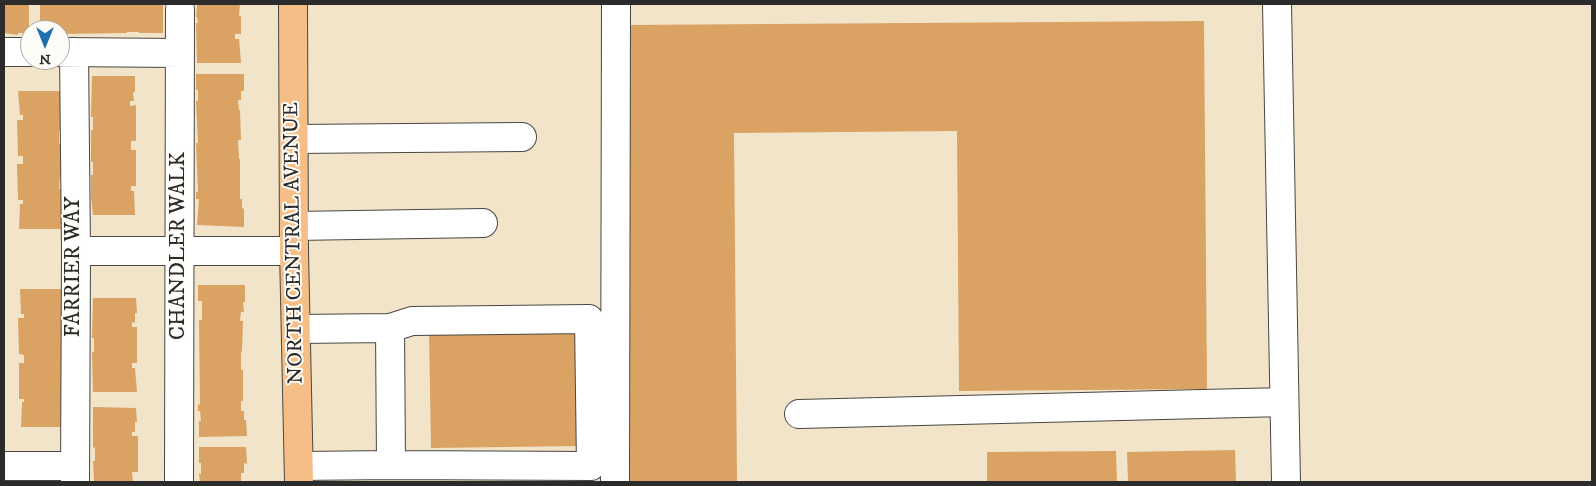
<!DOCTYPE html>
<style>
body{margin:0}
#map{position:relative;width:1596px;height:486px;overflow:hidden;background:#f2e4c9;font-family:"IM FELL DW Pica",serif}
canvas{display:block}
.frame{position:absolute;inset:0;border:5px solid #2b2b2b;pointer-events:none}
.north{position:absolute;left:20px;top:20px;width:50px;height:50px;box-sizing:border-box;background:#fdfcf7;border:1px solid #a9a8a5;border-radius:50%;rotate:180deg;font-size:14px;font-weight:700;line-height:20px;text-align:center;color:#2b2b2b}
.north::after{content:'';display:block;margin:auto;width:18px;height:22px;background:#1f6fb2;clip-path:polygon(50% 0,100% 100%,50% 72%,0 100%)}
</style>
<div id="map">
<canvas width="1596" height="486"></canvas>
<div class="frame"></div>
<div class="north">N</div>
</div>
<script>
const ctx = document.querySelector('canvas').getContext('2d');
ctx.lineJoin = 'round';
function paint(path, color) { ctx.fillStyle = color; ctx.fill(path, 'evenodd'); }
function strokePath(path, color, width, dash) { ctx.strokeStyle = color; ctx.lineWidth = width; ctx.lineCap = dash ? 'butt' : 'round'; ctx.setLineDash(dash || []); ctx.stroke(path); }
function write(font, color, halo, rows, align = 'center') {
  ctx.font = font + ' "IM FELL DW Pica",serif'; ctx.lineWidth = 4; ctx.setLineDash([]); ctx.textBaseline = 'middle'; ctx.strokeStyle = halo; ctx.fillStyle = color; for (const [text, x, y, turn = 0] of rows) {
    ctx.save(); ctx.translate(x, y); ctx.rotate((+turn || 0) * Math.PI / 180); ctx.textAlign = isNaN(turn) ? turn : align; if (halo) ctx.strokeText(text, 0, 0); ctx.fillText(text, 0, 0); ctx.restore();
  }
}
const building = new Path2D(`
 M4,4H29V33H18V35L4,33Z
 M40,4H163V33H139V32H127V33L60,34V30H40Z
 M197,4H240L239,16H241V34H235V39H239L241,63H197L196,23H198L197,17H196Z
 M1204,21L1207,389L959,391L957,131L734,133L737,482H629L626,25Z
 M196,74H244V91H241V100H238L239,110H240L241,140H238L239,159H240V199H242V208L244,209V227L197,225L199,199H196V192H198L196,143H198L196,101H198V90H196Z
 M92,76H135V92H133L134,101H130V106L136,105V141H131V150H136V186H131V191H134L135,215H93L91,197V175H93V162H91V130H93V117H91Z
 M18,91H61L62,130H59V144H62L63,175H60L59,189H62L63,229H19L20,204H23V200H18L17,164H23V156H18L17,120H23V115H20Z
 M198,285H245V302H243L244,312H241L240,321H243L242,351L241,352V370H243V401H241V411H244V420H246L247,436L199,437V421H201L200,411H198V404L200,405L199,320H202V301H198Z
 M20,289H63V329H61V343H63L64,374H61V387L64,388V427H21L22,402H24V399H19V363H24V355L19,354L18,318H24V314H21Z
 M93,298H136L137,313H135V323L132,322V327H137V363H132V368H135L137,392H93L92,352H94V338H92Z
 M580,329L581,446L431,448L429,331Z
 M93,407L136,408L137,422H135V432H132V436H138V472H132L133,482H94L93,461H95V448L93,447Z
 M199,447H246L247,464L244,463V473H241V482H200L199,473L201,474V463H199Z
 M1235,450L1236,482H1128L1127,452Z
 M1116,451L1117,482H987V452Z`);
const minor = new Path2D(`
 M1277,4L1286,482
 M4,52H30
 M60,52L180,53
 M74,52L76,251L75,482
 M294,139L522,137
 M294,226L483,223
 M76,251H294
 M390,328L412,321L589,319L591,466L391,465
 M296,329L390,328L391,465L299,466
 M799,414L1284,402
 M4,466H75
 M179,482L180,9
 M615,482L616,4`);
const major = new Path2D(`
 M293,4L294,251L299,482`);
const streetNames = [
 ["NORTH CENTRAL AVENUE",295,243,-91],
 ["CHANDLER WALK",180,246,-90],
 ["FARRIER WAY",75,267,-90]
];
paint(building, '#daa263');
strokePath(minor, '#494743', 30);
strokePath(major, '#494743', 30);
strokePath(minor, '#fff', 28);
strokePath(major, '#f6be87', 28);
write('21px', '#2b2b2b', '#fdfcf7', streetNames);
</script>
